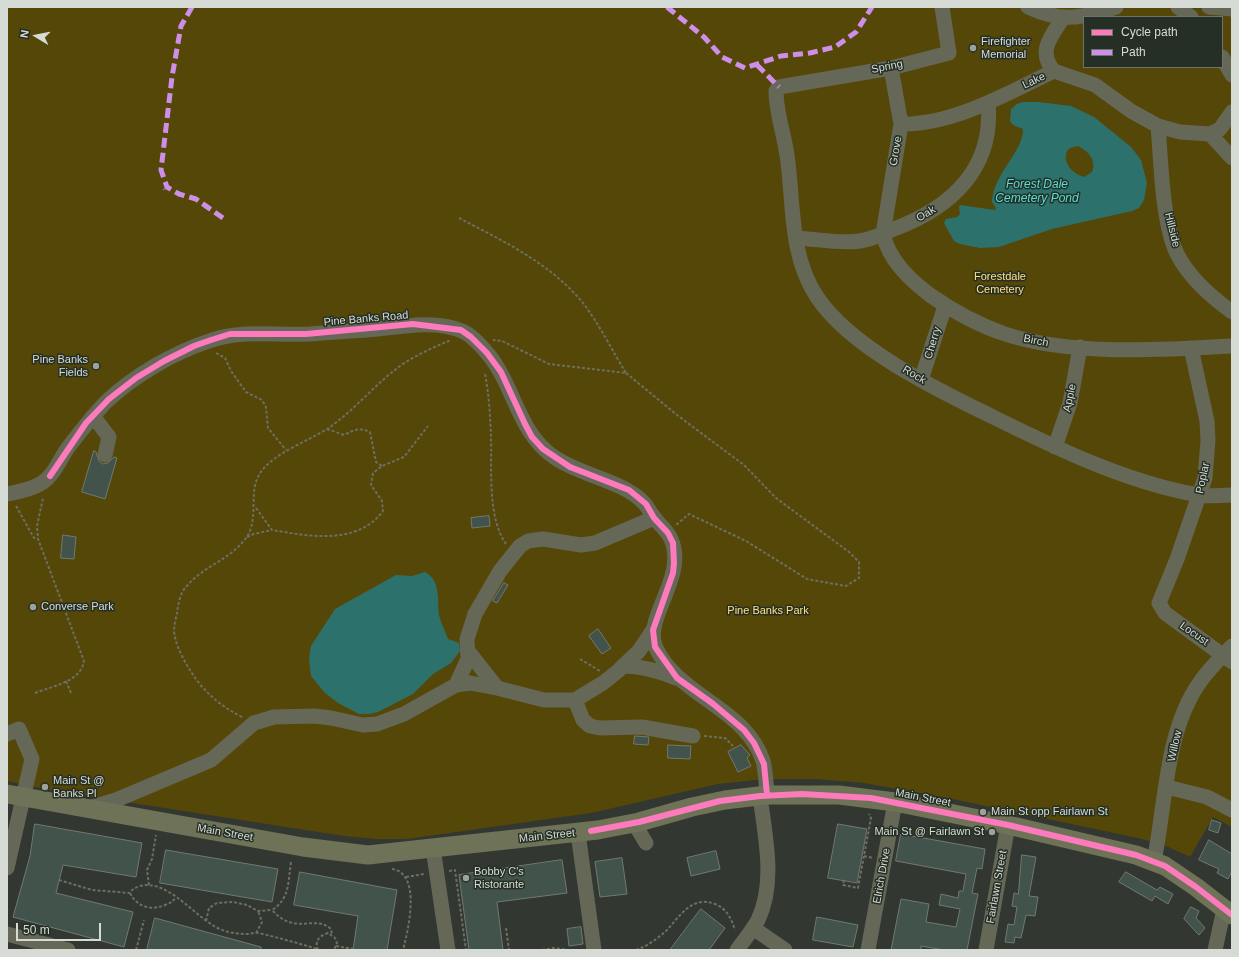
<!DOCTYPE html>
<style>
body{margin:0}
#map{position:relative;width:1239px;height:957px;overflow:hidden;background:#323731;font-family:Helvetica,sans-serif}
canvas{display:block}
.frame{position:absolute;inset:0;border:8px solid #d6dcd5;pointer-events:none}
.legend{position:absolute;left:1083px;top:16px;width:140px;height:52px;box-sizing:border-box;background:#262f25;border:1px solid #6c746b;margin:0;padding:5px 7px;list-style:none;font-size:12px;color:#d6dcd5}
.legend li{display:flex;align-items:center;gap:8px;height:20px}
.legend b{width:20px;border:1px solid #6c746b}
.north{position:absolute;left:16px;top:16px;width:40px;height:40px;-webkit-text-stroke:3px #262f25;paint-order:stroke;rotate:280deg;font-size:11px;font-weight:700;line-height:16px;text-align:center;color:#d6dcd5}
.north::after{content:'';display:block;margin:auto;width:14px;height:18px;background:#d6dcd5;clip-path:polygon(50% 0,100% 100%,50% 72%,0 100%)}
.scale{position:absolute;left:16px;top:923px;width:85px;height:18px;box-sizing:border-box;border:2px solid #d6dcd5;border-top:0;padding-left:5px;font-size:12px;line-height:14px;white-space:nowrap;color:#d6dcd5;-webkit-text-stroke:3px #262f25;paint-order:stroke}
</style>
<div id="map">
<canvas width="1239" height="957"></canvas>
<div class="frame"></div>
<ul class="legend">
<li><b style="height:5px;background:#fd7abc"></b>Cycle path</li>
<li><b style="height:5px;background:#ce8fe9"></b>Path</li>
</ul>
<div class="north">N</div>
<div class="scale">50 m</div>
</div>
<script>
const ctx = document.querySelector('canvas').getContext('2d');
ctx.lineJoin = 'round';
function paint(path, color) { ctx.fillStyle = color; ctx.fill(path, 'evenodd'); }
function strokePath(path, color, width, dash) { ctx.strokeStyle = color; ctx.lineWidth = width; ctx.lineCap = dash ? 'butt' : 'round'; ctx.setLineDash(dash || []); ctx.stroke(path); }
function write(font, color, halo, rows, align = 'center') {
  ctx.font = font + ' Helvetica,sans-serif'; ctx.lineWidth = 3; ctx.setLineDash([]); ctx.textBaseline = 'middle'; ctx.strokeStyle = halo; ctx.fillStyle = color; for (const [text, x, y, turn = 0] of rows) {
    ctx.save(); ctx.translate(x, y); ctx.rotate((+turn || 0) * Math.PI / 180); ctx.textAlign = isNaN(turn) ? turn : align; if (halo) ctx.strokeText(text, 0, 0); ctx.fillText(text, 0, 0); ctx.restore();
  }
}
const green = new Path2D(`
 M7,7H1232V827L1213,817L1190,857L1164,845L1138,838L943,797L864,783L815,779H766L718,784L591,813L407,839H376L344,836L49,790L7,781ZM1084,17H1222V67H1084Z`);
const water = new Path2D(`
 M1023,102H1039L1071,106L1094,117L1104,125L1131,147L1141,160L1147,183L1144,200L1139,208L1132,211L1052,229L999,247L980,248L960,244L954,241L944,223L946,219L957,217L960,214L959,207L960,205L995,210L996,208L992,202C993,174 1024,151 1023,129L1013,125L1010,121L1011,109L1017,104ZM1078,146C1088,151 1097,160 1092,172L1084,177C1073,174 1062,163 1067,151L1070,148Z
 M425,572C441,581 437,598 439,615C441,623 445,631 448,639L459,643L460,651L451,663L433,674L413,694L378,712L369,714H359L338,703L325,693L311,676L309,659L311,646L335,609L396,575L412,576Z`);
const building = new Path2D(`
 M94,451L96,452L99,461L103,464L108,463L114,457L117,458L105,499L82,492Z
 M489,516L490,526L472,528L471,518Z
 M63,535L76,537L74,559L61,558Z
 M504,583L508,585L497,603L493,601Z
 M598,629L611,648L602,654L589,636Z
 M635,736L649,737L648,745L634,744Z
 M668,745L691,746L690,759L668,758Z
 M741,745L750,755L747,758L751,766L738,772L728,752Z
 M1212,820L1221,823L1218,833L1209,830Z
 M35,824L142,843L136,877L63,865L56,893L133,912L124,947L13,917L30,856Z
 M838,824L867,829L857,883L828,878Z
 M901,834L985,849L982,869L977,868L972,893L978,894L967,950H944L921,946V950H891L901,899L929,904L926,922L956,927L960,909L939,905L941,894L958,898L959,891H963L966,874L896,861Z
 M1209,840L1232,854V871L1228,879L1217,873L1219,869L1199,860Z
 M166,850L278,869L272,902L160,883Z
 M716,851L720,869L691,876L687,858Z
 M1022,855L1036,857L1029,896L1038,897L1035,916L1026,915L1021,938L1015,937L1014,943L1005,942L1008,924L1014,925L1017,907L1012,906L1014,893L1018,894Z
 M622,858L627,894L600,897L595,862Z
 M562,860L567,893L497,902L503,950H469L459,875Z
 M300,872L397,890L387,950H353L358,916L294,905Z
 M1126,872L1157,890L1160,887L1173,894L1168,904L1155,896L1152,901L1119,882Z
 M1191,907L1199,911L1196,918L1205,928L1199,935L1184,919Z
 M701,909L725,928L709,950H670Z
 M817,917L858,925L853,947L813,940Z
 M155,918L261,947V950H147Z
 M581,927L583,944L569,946L567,929Z`);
const path = new Path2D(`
 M163,190L167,187
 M459,218C503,241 550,263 583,303C598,322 613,352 626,373L549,364L502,341L493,340
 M216,353L225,358L231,371L246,392L262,400L266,407L268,428L286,450
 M626,373L677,415L744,465L776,498L849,552L859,562V578L846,586L807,579L746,541L689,514L676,525
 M485,374C489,394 490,415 491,435C492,468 487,517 506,544
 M327,429L344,435C354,430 360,427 370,432L376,462L382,466
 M16,506L34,538L38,539
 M256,508L272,530C308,536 357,546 383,511L382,501L371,485L373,473L382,466L404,457L428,426
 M247,537L254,534L272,530
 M580,659L600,671
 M66,681L71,693
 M35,693C52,686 81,682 84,661L38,539L37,526L43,498
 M242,717C214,703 196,684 182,656C178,648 175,640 174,631C174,625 176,618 177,613C178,605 180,593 186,587C203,566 230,560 246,538C259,520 249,494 258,477C268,455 307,442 327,429C354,411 374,385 400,366C416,355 434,347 451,340
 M704,736L725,738L733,746
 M864,856L873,858
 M291,862C288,881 290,899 272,910C295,936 315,914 331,929L332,935
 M392,869C422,873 408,931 403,950
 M449,871L455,870L466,950
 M406,877L424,874
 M59,880L92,890L130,893C132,889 135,888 140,886C166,879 192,913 214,926C224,932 236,934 247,934C251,934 255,932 259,933C279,938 298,943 317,949
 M844,880L843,885L858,888L871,818L869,814
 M149,885L147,870L152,859L156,835
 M130,893C137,907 151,911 165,905C170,903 173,902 175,898
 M206,921L209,908L217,903L233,902L247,905L258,911L272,910
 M506,928L509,950
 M256,933L262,922L258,911
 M336,946L353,949
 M136,950L144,920
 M318,950C314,940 320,936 328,933L335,938L337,943L334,950
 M404,950H416
 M503,950H512
 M542,950L554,948L568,950
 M636,950C648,946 658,938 667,930C680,916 692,895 715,904C727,909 731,918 735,930`);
const minor = new Path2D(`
 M942,7L949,53L891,68L779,87L776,91C776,112 784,134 787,155C794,203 789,255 817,297C851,348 936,389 991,416C1056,448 1125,482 1198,495C1209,497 1221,495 1232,495
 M1028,7C1062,23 1082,18 1116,7
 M1178,7L1191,17
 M1209,7L1232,9
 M1222,57L1232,75
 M891,68L901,124L883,234C889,260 909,279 930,295C953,311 978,325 1005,334C1071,356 1163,350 1232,346
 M1054,71C1037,52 1051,36 1063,18
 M901,124C953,125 1008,93 1054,71L1095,85L1131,111L1158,126L1180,132L1210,134L1220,129L1232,112
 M1158,126C1161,161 1162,214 1174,247C1184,273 1210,296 1232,312
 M1210,134L1232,158
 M796,238C817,239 840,244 860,241C873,239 883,234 894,229C952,207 994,168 988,103
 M1191,348L1207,421L1208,440L1205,478L1177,559L1159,603L1165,613L1232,662
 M921,380L945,306
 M93,416L109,437L105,455
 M1055,447L1070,403L1080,347
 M7,494C17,492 30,490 40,484C53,477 59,461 67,449C80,432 92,416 107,401C135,375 173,353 209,341C242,329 276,336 310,334C333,332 355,331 378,329C403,326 438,320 462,331C472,335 481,346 488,354C514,385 518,433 554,457C581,476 622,480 644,503C648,507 650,513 654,517C659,525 667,530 671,539C688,577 642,619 656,648C679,697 746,708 763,761C766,772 766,784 767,795
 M468,651L497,688L544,700H575L603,683L618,671L639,651L653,630
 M624,666C643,666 659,671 676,678
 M456,685L470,683L497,688
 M575,700L583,720L590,726L600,728L642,727L693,736
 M7,734L19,729L32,759L7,868
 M1167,787L1207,797L1232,810
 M89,808L116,800L211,760L254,723L274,717L314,716L331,718L363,725L377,724L404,714L456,685L468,659L467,639L475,614L500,571L520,546L528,541L543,539L581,545L595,543L654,518
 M634,823L646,843
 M578,833L594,950
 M433,848L448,950
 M1154,861C1166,804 1165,731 1200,682C1209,669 1221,657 1232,646
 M753,928L785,950
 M7,934L68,950
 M737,950C744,940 752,931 758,920C776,882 765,836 760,796
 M868,950L895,802
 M986,950L1008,825
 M1215,950L1224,909`);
const major = new Path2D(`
 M7,794L303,847L368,855L598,830L639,822L692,807L725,800L767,795H839L895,802L1008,825L1136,855L1165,866L1196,887L1232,915`);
const quiet = new Path2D(`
 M192,7L181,26L172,77L161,170L167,187L179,194L196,199L223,218
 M667,7L704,37L722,57L745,68L781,56L810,53L835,47L856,32L872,7
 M757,65L779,87`);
const cycleway = new Path2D(`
 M50,476L86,423L109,399L136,378L164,361L194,346L211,340L230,334H306L413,324L461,330L471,337L487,353L501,372L525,424L532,437L543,449L570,467L629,490L646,504L654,518L668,533L673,543L674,563L673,573L653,630L655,647L677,678L712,703L744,730L754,743L764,764L767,795
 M591,831L639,822L720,801L760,796L802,794L871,798L1008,825L1136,855L1165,866L1196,887L1232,915`);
const markers = [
 [973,48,4,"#9da29c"],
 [96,366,4,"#9da29c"],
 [33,607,4,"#9da29c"],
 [45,787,4,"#9da29c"],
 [983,812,4,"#9da29c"],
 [992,832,4,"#9da29c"],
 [466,878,4,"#9da29c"]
];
const poiNames = [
 ["Firefighter",981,42],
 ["Memorial",981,55],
 ["Pine Banks",88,360,"right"],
 ["Fields",88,373,"right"],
 ["Converse Park",41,607],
 ["Main St @",53,781],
 ["Banks Pl",53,794],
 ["Main St opp Fairlawn St",991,812],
 ["Main St @ Fairlawn St",984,832,"right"],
 ["Bobby C's",474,872],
 ["Ristorante",474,885]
];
const streetNames = [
 ["Spring",887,67,-11],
 ["Lake",1034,81,-25],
 ["Grove",896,151,-80],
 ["Oak",926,214,-31],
 ["Hillside",1172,230,76],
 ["Pine Banks Road",366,319,-5],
 ["Birch",1036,341,11],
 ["Cherry",933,343,-73],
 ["Rock",914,375,31],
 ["Apple",1070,398,-78],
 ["Poplar",1203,478,-78],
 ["Locust",1194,634,35],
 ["Willow",1175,746,-77],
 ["Main Street",923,798,11],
 ["Main Street",225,833,10],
 ["Main Street",547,836,-6],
 ["Elrich Drive",882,876,-80],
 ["Fairlawn Street",997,887,-80]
];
const parkNames = [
 ["Forestdale",1000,277],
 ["Cemetery",1000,290],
 ["Pine Banks Park",768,611]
];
const waterNames = [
 ["Forest Dale",1037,185],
 ["Cemetery Pond",1037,199]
];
paint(green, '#554707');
paint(water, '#2d716d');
paint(building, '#41534b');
strokePath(building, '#727874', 1);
strokePath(path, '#6c6f62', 2, [3, 2]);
strokePath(minor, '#656857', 15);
strokePath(major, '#6e7257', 19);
strokePath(quiet, '#ce8fe9', 5, [10, 5]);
strokePath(cycleway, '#fd7abc', 6);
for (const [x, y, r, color] of markers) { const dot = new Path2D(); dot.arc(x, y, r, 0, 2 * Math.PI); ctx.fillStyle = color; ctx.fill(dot); strokePath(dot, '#262f25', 1.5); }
write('11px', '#d6dcd5', '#262f25', poiNames, 'left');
write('11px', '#d6dcd5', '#262f25', streetNames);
write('11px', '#ffe080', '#262f25', parkNames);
write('italic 12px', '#52e0d8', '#262f25', waterNames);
</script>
